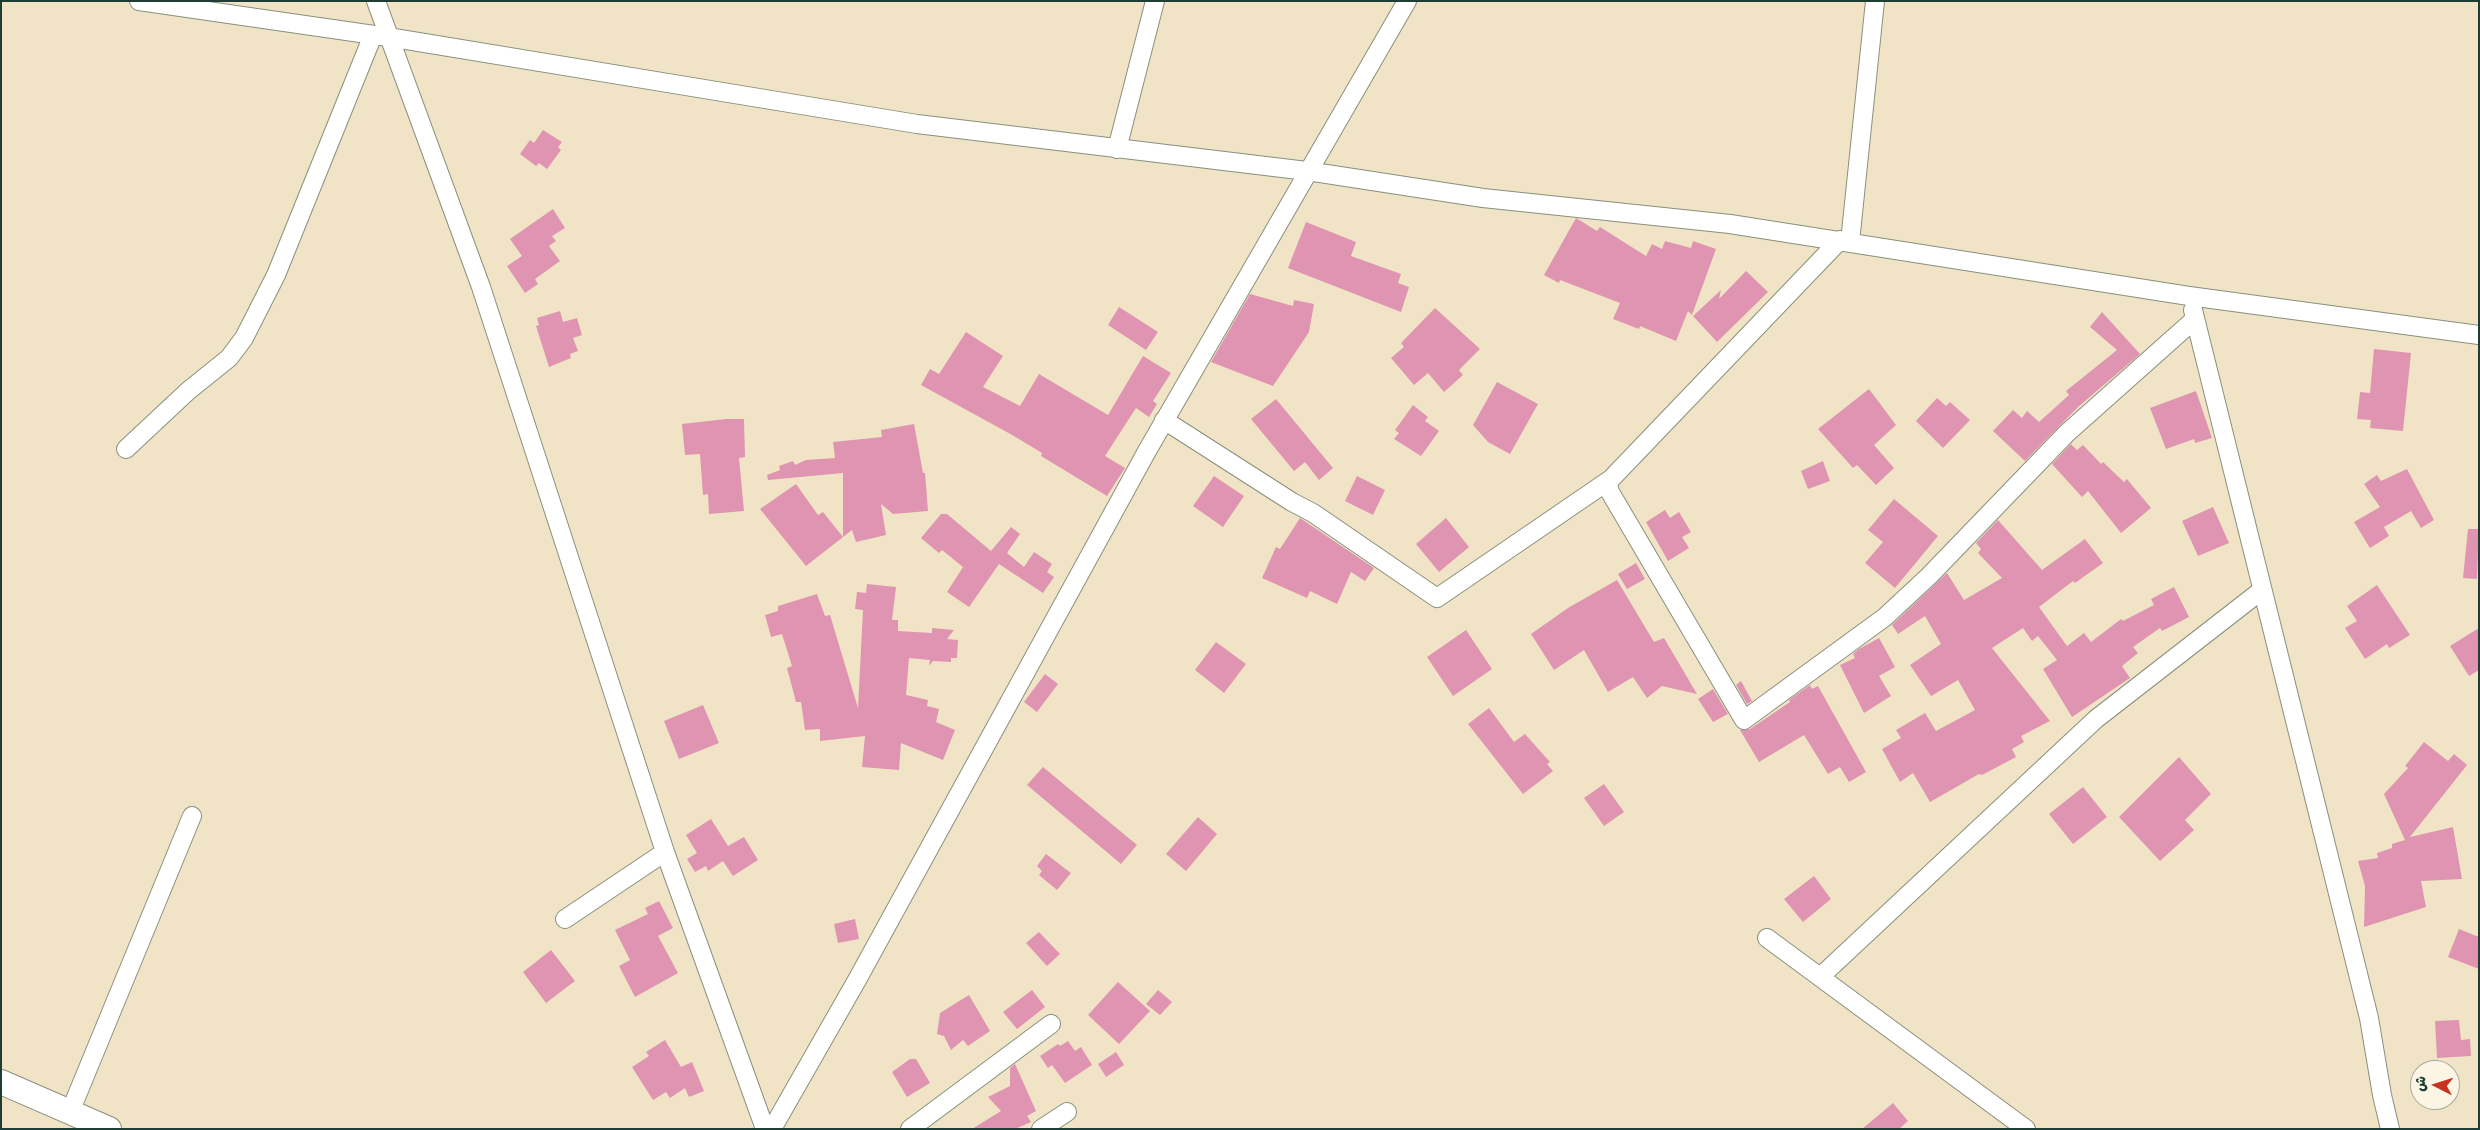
<!DOCTYPE html>
<meta charset="utf-8">
<style>
body{margin:0}
#map{position:relative;width:2480px;height:1130px;overflow:hidden;background:#f1e4c6;font-family:Pangolin,"Playpen Sans Arabic",sans-serif}
canvas{display:block}
.frame{position:absolute;inset:0;border:2px solid #1f3d34;pointer-events:none}
.north{position:absolute;left:2410px;top:1060px;width:50px;height:50px;box-sizing:border-box;background:#fcf5e5;border:1px solid #a4ab9e;border-radius:50%;rotate:275deg;font-size:14px;font-weight:700;line-height:20px;text-align:center;color:#1f3d34}
.north::after{content:'';display:block;margin:auto;width:18px;height:22px;background:#c8321e;clip-path:polygon(50% 0,100% 100%,50% 72%,0 100%)}
</style>
<div id="map">
<canvas width="2480" height="1130"></canvas>
<div class="frame"></div>
<div class="north">ش</div>
</div>
<script>
const ctx = document.querySelector('canvas').getContext('2d');
ctx.lineJoin = 'round';
function paint(path, color) { ctx.fillStyle = color; ctx.fill(path, 'evenodd'); }
function strokePath(path, color, width, dash) { ctx.strokeStyle = color; ctx.lineWidth = width; ctx.lineCap = dash ? 'butt' : 'round'; ctx.setLineDash(dash || []); ctx.stroke(path); }
const building = new Path2D(`
 M543,130L562,142L558,147L561,150L547,169L539,163L536,166L520,154L530,140L534,143Z
 M553,209L565,228L552,236L556,241L549,246L560,261L535,279L538,284L525,293L507,266L522,256L510,239Z
 M1576,218L1597,231L1600,227L1646,256L1652,244L1662,249L1665,241L1691,248L1693,241L1716,249L1692,315L1688,311L1676,341L1640,326L1639,329L1613,319L1620,303L1560,280L1559,283L1544,275Z
 M1306,222L1356,242L1351,256L1401,274L1398,283L1409,287L1401,312L1288,268Z
 M1746,271L1768,292L1717,342L1693,316L1721,290L1719,299Z
 M1250,294L1293,306L1294,300L1314,304L1309,332L1273,386L1211,362Z
 M1119,307L1158,332L1146,350L1108,325Z
 M1435,308L1480,349L1459,370L1463,375L1444,392L1428,373L1414,385L1391,358L1404,347L1401,343Z
 M560,311L563,322L577,318L582,335L573,338L578,351L570,354L571,358L549,367L536,326L539,325L537,318Z
 M2102,312L2140,354L2078,407L2025,461L1993,431L2013,410L2022,418L2027,411L2039,422L2069,395L2066,391L2117,350L2090,327Z
 M966,332L1003,356L983,387L1020,406L1039,374L1108,415L1143,356L1171,373L1153,401L1157,404L1149,417L1136,408L1105,456L1125,468L1107,496L1041,456L1042,453L1014,436L921,385L930,369L939,374Z
 M2374,349L2411,353L2403,431L2370,428L2371,420L2357,419L2360,392L2370,393Z
 M1497,382L1538,404L1510,454L1488,442L1473,425Z
 M1869,389L1896,425L1874,445L1894,468L1876,485L1857,465L1853,468L1818,429Z
 M2196,391L2212,438L2195,443L2194,439L2166,449L2150,408Z
 M1937,398L1946,406L1950,402L1970,420L1943,448L1916,421Z
 M1276,399L1333,468L1319,480L1305,462L1294,471L1251,419Z
 M1413,405L1428,417L1425,421L1439,431L1421,456L1394,439L1399,433L1395,430Z
 M726,419H744L745,457L739,458L744,511L709,514L708,494L703,495L700,454L685,455L682,424Z
 M914,424L923,473H925L928,511L893,514L881,504L886,535L856,542L852,530L806,566L760,509L796,484L818,515L823,512L843,537V473L768,480L767,475L780,470L779,466L793,461L795,465L806,460L835,458L833,442L882,437L881,430Z
 M2071,444L2077,450L2083,445L2101,464L2103,462L2124,482L2127,479L2151,508L2121,533L2088,491L2082,497L2052,464Z
 M1823,461L1830,481L1808,489L1801,471Z
 M2407,469L2434,520L2421,528L2411,511L2384,527L2389,536L2370,548L2354,522L2380,507L2364,484L2377,475L2381,481Z
 M1214,476L1244,496L1223,527L1193,506Z
 M1357,476L1385,490L1373,515L1345,501Z
 M1894,499L1938,536L1895,588L1865,563L1883,542L1868,530Z
 M2213,507L2229,543L2198,556L2182,521Z
 M1665,510L1670,518L1679,512L1691,532L1682,537L1689,548L1668,561L1646,522Z
 M941,514H947L991,551L1011,527L1020,534L1007,553L1024,567L1034,552L1052,564L1047,572L1054,577L1043,593L999,564L969,607L947,592L963,567L942,550L939,553L921,538Z
 M1300,518L1374,568L1365,581L1351,572L1337,604L1310,591L1307,598L1262,578L1276,547L1280,549Z
 M1446,518L1469,547L1439,572L1416,544Z
 M1998,520L2042,570L2085,539L2103,563L2075,583L2073,581L2039,607L2067,646L2084,633L2091,642L2121,619L2123,621L2154,605L2151,599L2174,587L2189,617L2162,631L2160,628L2133,647L2138,653L2122,666L2130,678L2072,717L2043,669L2057,660L2038,636L2032,641L2023,628L1992,648L2050,721L2021,736L2024,742L2012,749L2016,757L1982,775L1979,774L1930,802L1913,773L1900,782L1882,749L1901,738L1896,730L1925,713L1936,731L1975,710L1958,680L1931,696L1910,665L1941,644L1925,616L1898,634L1892,625L1947,573L1964,600L2002,578L1978,553L1981,549L1976,543Z
 M2468,529H2479L2477,579L2463,578Z
 M1636,563L1645,579L1627,589L1618,574Z
 M1617,580L1654,642L1664,638L1697,694L1662,686L1647,698L1633,677L1608,692L1584,650L1554,670L1531,634L1568,608Z
 M867,584L896,587L892,620H898V631L932,633V628L954,630L947,639L958,640L957,658H951V662L933,661L929,666L930,660L909,658L906,695L928,700L927,706L939,709L936,722L955,730L943,760L901,743L899,770L862,767L865,736L820,741V729L805,730L801,702H796L787,668L792,666L782,634L771,637L765,615L778,611V606L817,594L825,616L830,615L858,708L863,610L855,609L857,592L866,593Z
 M2377,585L2410,635L2389,648L2387,644L2365,659L2345,628L2357,621L2347,606Z
 M2479,628V670L2469,676L2450,646Z
 M1466,630L1492,669L1453,696L1427,657Z
 M1879,638L1895,667L1879,676L1891,696L1864,713L1840,665L1855,658L1853,654L1859,649Z
 M1216,642L1246,664L1224,693L1195,670Z
 M1045,674L1058,684L1037,712L1024,702Z
 M1741,681L1752,701L1747,704L1736,685Z
 M1810,685L1812,689L1818,686L1866,772L1849,782L1840,767L1828,774L1804,735L1759,762L1740,730L1750,729L1790,702L1789,700Z
 M1713,689L1728,714L1713,722L1698,699Z
 M703,705L719,743L679,759L664,721Z
 M1489,708L1514,742L1525,734L1550,762L1547,764L1553,771L1523,794L1468,724Z
 M2424,742L2448,761L2454,754L2467,765L2410,837L2453,827L2462,879L2421,881L2426,907L2364,927L2365,886L2358,861L2378,858L2377,853L2392,848V844L2405,840L2384,794L2408,768L2405,766Z
 M2179,757L2211,794L2185,820L2194,830L2160,861L2119,817Z
 M1043,767L1137,845L1121,864L1027,785Z
 M1604,784L1624,812L1604,826L1584,798Z
 M2083,787L2107,817L2073,844L2049,814Z
 M1198,817L1217,834L1186,871L1166,854Z
 M711,819L728,846L744,837L758,860L733,876L723,861L708,871L706,866L695,872L687,859L697,853L686,835Z
 M1046,854L1071,873L1057,890L1039,875L1042,871L1037,866Z
 M1814,876L1831,899L1803,922L1784,899Z
 M659,901L673,928L658,936L678,973L635,997L619,966L630,960L615,930L648,914L645,908Z
 M855,919L859,939L838,943L834,924Z
 M2459,929L2479,937V969L2448,957Z
 M1039,932L1060,954L1047,966L1026,943Z
 M551,950L575,981L546,1003L523,972Z
 M1118,982L1150,1011L1119,1044L1088,1015Z
 M1032,990L1045,1007L1017,1029L1003,1012Z
 M1158,990L1172,1002L1160,1015L1146,1004Z
 M969,995L990,1031L968,1046L963,1040L951,1050L944,1036L937,1034L940,1013Z
 M2459,1020L2461,1040L2470,1039L2471,1056L2437,1058L2435,1021Z
 M665,1040L681,1067L692,1062L704,1091L689,1097L685,1088L670,1098L666,1092L653,1100L632,1067L649,1056L646,1052Z
 M1068,1041L1075,1051L1081,1047L1092,1065L1065,1083L1052,1065L1048,1068L1040,1056L1058,1044L1060,1046Z
 M1116,1052L1124,1065L1106,1077L1098,1064Z
 M910,1059H916L930,1083L907,1097L892,1072Z
 M1015,1064L1036,1111L1027,1116L1031,1122L1015,1129H972L1001,1111L988,1097L1010,1086V1068Z
 M1893,1103L1908,1121L1899,1129H1862Z`);
const street = new Path2D(`
 M139,1L388,37L917,124L1307,171L1483,198L1730,224L2189,296L2479,335
 M376,1L481,287L665,852L765,1129
 M1117,149L1155,1
 M1840,240L1611,479L1608,485L1610,492L1744,720L1885,617L1929,576L2067,433L2195,319
 M1850,242L1875,1
 M2193,310L2369,1018L2382,1095L2390,1129
 M1164,420L1292,502L1313,513L1437,598L1611,479
 M126,449L188,391L229,358L244,338L276,275L373,35
 M565,919L665,852
 M1767,938L2026,1129
 M1820,977L2096,719L2262,590
 M70,1112L192,816
 M772,1129L857,980L1147,451L1407,1
 M910,1129L1051,1024
 M1041,1129L1067,1112`);
const secondary = new Path2D(`
 M1,1082L109,1129`);
paint(building, '#df94b1');
strokePath(street, '#88907d', 20);
strokePath(secondary, '#88907d', 26);
strokePath(street, '#fff', 18);
strokePath(secondary, '#fff', 24);
</script>
